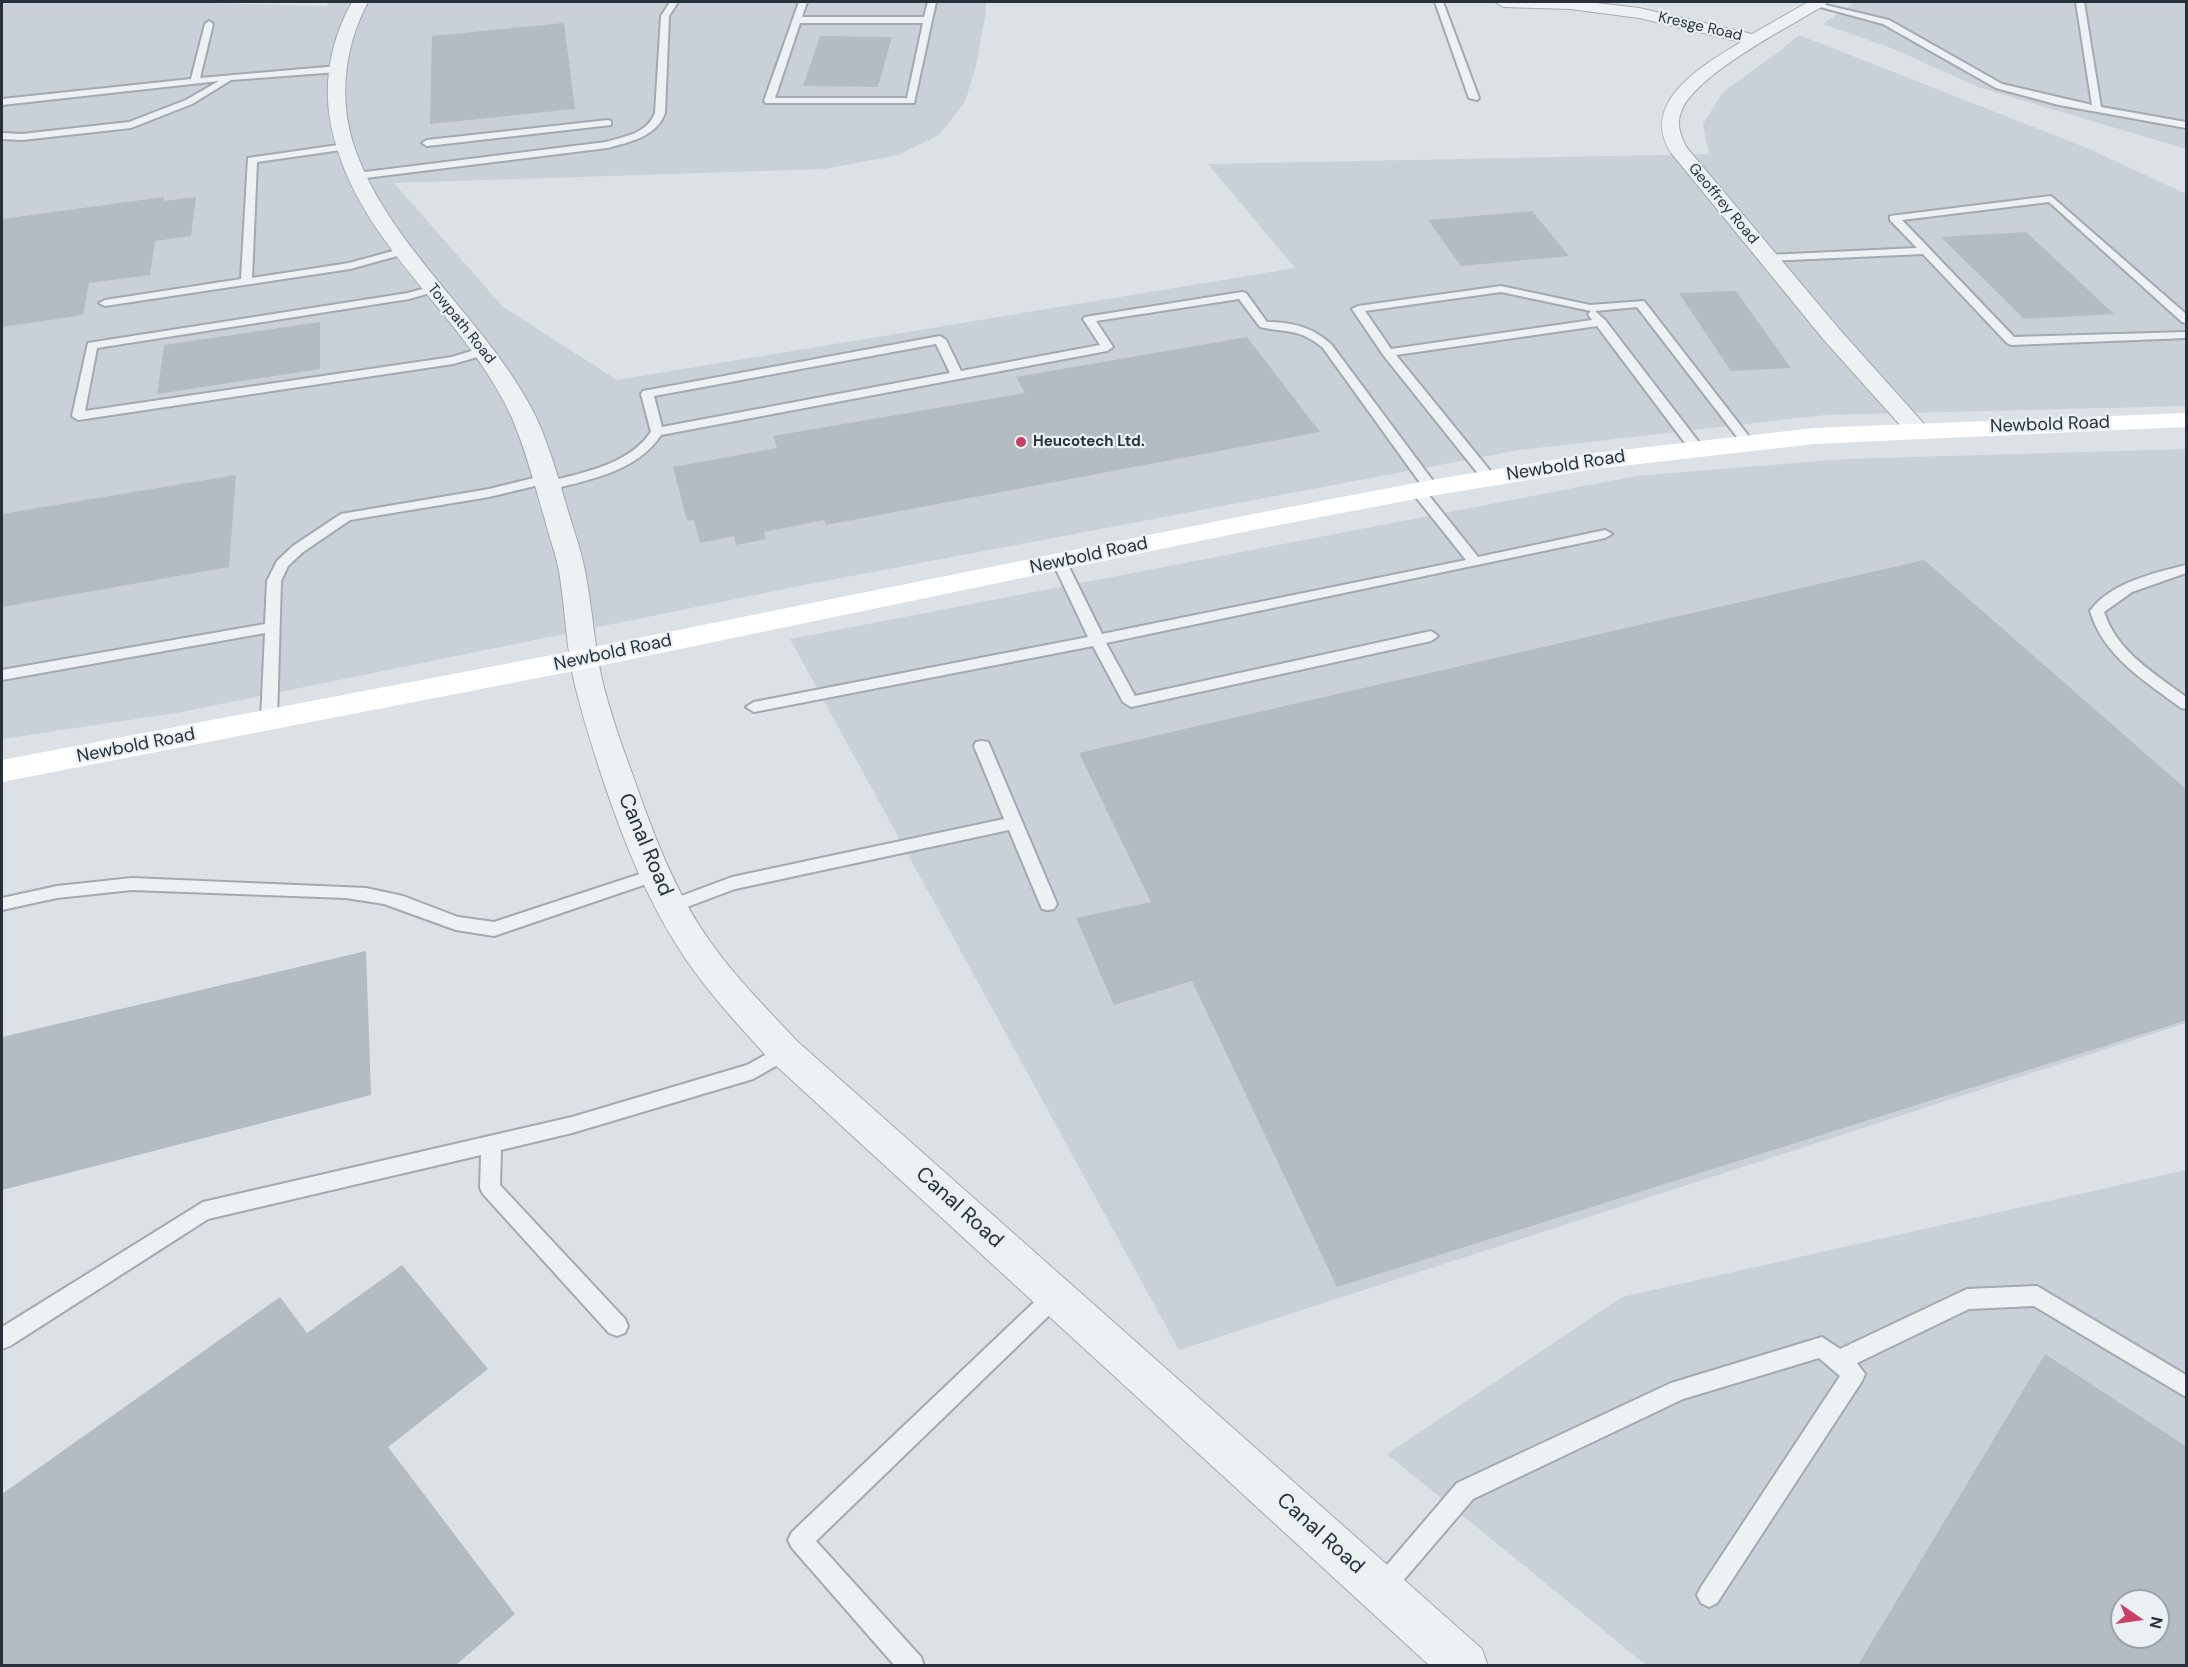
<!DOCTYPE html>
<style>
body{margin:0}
#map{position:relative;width:2188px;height:1667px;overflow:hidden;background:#dce1e6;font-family:"DM Sans",sans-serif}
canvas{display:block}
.frame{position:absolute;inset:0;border:3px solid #26313c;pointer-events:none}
.north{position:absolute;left:2110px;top:1589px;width:60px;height:60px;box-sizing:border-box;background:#ebf0f4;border:2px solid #9ca4aa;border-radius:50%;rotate:103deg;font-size:16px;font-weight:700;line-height:24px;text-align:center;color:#26313c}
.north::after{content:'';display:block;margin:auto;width:21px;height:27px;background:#cc4066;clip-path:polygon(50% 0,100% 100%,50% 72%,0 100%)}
</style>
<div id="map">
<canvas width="2188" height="1667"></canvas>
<div class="frame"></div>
<div class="north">N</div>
</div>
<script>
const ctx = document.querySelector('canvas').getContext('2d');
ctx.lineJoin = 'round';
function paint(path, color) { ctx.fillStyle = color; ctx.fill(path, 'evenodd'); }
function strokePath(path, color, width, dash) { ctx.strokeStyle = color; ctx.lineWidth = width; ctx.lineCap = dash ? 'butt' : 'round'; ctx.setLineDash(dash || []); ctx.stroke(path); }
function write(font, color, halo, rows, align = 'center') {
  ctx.font = font + ' "DM Sans",sans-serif'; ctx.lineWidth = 4.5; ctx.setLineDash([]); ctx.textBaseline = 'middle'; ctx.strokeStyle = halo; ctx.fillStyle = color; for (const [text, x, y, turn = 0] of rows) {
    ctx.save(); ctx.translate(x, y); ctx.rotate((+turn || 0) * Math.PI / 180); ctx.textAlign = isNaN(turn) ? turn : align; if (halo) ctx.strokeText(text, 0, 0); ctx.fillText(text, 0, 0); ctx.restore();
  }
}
const built = new Path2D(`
 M2,2H164L326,6L330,2H986V12L976,66L965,102L939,135L898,155L824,169L394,183L503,307L617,380L1295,268L1208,164L1709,154L1703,124L1723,92L1781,50L1799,35L2087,148L2186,194V406L1825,415L1519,450L804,585L182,712L2,739Z
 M1855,2H2186V149L1978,87L1894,49L1823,24Z
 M2186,449V1023L1179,1350L790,639L1636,476L1845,459Z
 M2186,1170V1665H1646L1387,1454L1622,1297ZM2122,1601H2158V1637H2122Z`);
const building = new Path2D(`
 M564,23L575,109L430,124L432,36Z
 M820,36L892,37L878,87L803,86Z
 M164,197L163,201L196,197L191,236L155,241L150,275L89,283L83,315L2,327V219Z
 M1532,211L1569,256L1461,266L1428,220Z
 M2026,232L2114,314L2024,319L1941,237Z
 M1736,291L1791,368L1731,371L1679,293Z
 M320,322V369L157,394L164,345Z
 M1247,337L1320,432L826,525L824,520L764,532L766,539L736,545L734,536L700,543L694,520L687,521L673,467L777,448L773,436L1025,393L1016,377Z
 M236,475L229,567L2,607V514Z
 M1924,560L2187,790V1020L1337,1287L1192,981L1114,1005L1076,918L1151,902L1079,753Z
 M366,951L371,1095L2,1190V1037Z
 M402,1265L488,1369L388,1447L515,1614L456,1665H2V1494L280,1297L307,1333Z
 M2045,1354L2187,1447V1665H1858ZM2122,1601H2158V1637H2122Z`);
const lane = new Path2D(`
 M670,2H678L669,16L665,113C656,137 630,142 607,148L357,179L352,176L357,173L606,142C625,136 647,134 655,113L661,16Z
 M799,2H807L802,17H924L928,2H936L914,103H766L764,101ZM800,23H923L907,98H775Z
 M1435,2H1443L1479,98L1477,100L1469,98Z
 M1813,2L1889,20L2002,84L2092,105L2076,2H2084L2101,107L2186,122V128L2059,105L1996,88L1883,24L1813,5Z
 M209,21L213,24L200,78L338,66L343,69L338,72L231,80L192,104L131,128L22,140L2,139V133L22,134L129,122L186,100L219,81L2,105V99L191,79L205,24Z
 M608,120L611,121V125L427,146L422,143L427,140Z
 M345,144L348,145V149L257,162L252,278L349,263L404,248L408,249V253L350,269L105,306L99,303L105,300L241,279L248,158Z
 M2051,196L2186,314V323L2182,322L2049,202L1902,220L2014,337L2186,332V338L2011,345L2007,343L1923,254L1768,261L1763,258L1768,255L1917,248L1890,220V216Z
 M433,286L439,289L437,291L409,299L97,348L85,411L452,357L484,347L490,351L488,354L453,364L78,420L72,416L88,343L408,293Z
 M1501,286L1590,305L1644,301L1754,443L1748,447L1744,446L1637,307L1595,311L1605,320L1701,445L1702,448L1701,451H1691L1597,326L1396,355L1496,478L1489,482L1484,481L1384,356L1352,309L1358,306ZM1501,292L1591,311L1588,314L1592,320L1391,349L1365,311Z
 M1242,292L1246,293L1267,322C1292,322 1312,327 1331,344L1436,485L1438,488L1436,491H1426L1323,348C1300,328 1287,333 1260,327L1239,299L1096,321L1113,347L1107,351L661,435C637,471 592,479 553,489H543V484L489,497L350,520L303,552L288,566L281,581L277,720L274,724H264L261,720L265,633L2,680V670L265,624L267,581L277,561L293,546L341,514L489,489L546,475L551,476V481C586,472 629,464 651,432L641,394L643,391L940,336L946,340L961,371L1100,345L1083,319L1085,317ZM936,344L950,373L662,427L654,396Z
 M1418,487L1423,488L1478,557L1605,530L1612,534L1605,538L1106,643L1135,696L1431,631L1438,636L1431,641L1131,707L1123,702L1093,646L754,712L746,707L754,702L1088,637L1053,563L1060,559L1067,563L1102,634L1466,560L1411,491Z
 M2186,565V573L2132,592L2104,612C2117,652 2154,673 2186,697V709L2181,708C2144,680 2104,657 2090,611C2110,583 2154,573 2186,565Z
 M982,741L988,742L990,746L1057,904L1054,909L1048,910L1042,909L1009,830L735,889L671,913L665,912L662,907L665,902L732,877L1004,819L974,746L976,742Z
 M655,869L661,871L663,875L661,879L494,936L456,930L384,904L346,898L132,890L57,898L2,910V898L57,886L132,878L366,888L403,896L458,917L494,922Z
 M785,1044L792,1047L794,1052L792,1057L753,1079L572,1133L501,1150L500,1185L625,1319L628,1326L625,1333L617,1336L609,1333L483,1194L480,1188L481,1155L208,1219L10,1346L2,1349V1327L203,1202L572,1117L747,1065Z
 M1056,1285L1063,1288L1066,1295L1063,1302L816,1541L921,1657L924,1666H895L792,1548L788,1540L792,1532L1049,1288Z
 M2037,1286L2186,1375V1397L2034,1306L1969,1309L1857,1363L1865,1374L1862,1381L1717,1603L1709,1607L1701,1603L1697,1595L1701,1587L1840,1376L1819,1358L1683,1399L1473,1499L1390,1596L1382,1600L1374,1596L1370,1588L1374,1580L1457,1483L1671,1383L1822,1337L1840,1349L1967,1289Z`);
const street = new Path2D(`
 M352,2H368C344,47 338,100 355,149C392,252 487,319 535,415C551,449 560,485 571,521C576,537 582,554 585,571C592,606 594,641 601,675C609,710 621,743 633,776C653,833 674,890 709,940C735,977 767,1009 798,1042L1482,1649L1488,1666H1430L772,1062C742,1029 710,995 685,958C648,903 624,842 603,780C592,746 581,712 573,677C566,642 565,607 559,571C556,554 549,537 545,520C535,486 526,451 512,418C468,319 367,252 336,145C321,96 327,47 352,2Z
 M1495,2H1588L1639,8L1752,34L1808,2H1827L1825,5C1790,26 1694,75 1681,112C1676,125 1681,137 1687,148L1840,330L1925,425L1929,430L1925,435L1917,437L1909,435L1824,340L1672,154C1637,103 1703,65 1741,42L1639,18L1570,9L1503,7Z`);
const secondary = new Path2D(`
 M2186,413V427L1814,444L1595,469L1431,496L1248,531L584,669L2,782V760L584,649L1248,515L1431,480L1595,453L1814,428Z`);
const markers = [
 [1021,442,6,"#cc4066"]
];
const farStreetnames = [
 ["Kresge Road",1700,27,13],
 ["Geoffrey Road",1723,204,50],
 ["Towpath Road",461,324,51]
];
const farPoinames = [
 ["Heucotech Ltd.",1033,442]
];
const streetNames = [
 ["Newbold Road",2050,425,-2],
 ["Newbold Road",1566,466,-9],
 ["Newbold Road",1089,556,-12],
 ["Newbold Road",613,653,-12],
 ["Newbold Road",136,746,-11]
];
const nearStreetnames = [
 ["Canal Road",645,845,67],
 ["Canal Road",959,1208,42],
 ["Canal Road",1320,1534,42]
];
paint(built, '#cad0d8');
paint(building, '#b3bbc3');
strokePath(lane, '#a2a9b0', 4);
strokePath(street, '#a2a9b0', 2);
paint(lane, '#eef1f4');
paint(street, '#eef1f4');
paint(secondary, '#fff');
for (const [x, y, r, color] of markers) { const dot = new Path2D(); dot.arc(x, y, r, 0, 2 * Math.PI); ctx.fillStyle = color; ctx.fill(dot); strokePath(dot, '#ebf0f4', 2); }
write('15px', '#26313c', '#ebf0f4', farStreetnames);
write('bold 15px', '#26313c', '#ebf0f4', farPoinames, 'left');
write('18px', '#26313c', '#ebf0f4', streetNames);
write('21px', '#26313c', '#ebf0f4', nearStreetnames);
</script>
